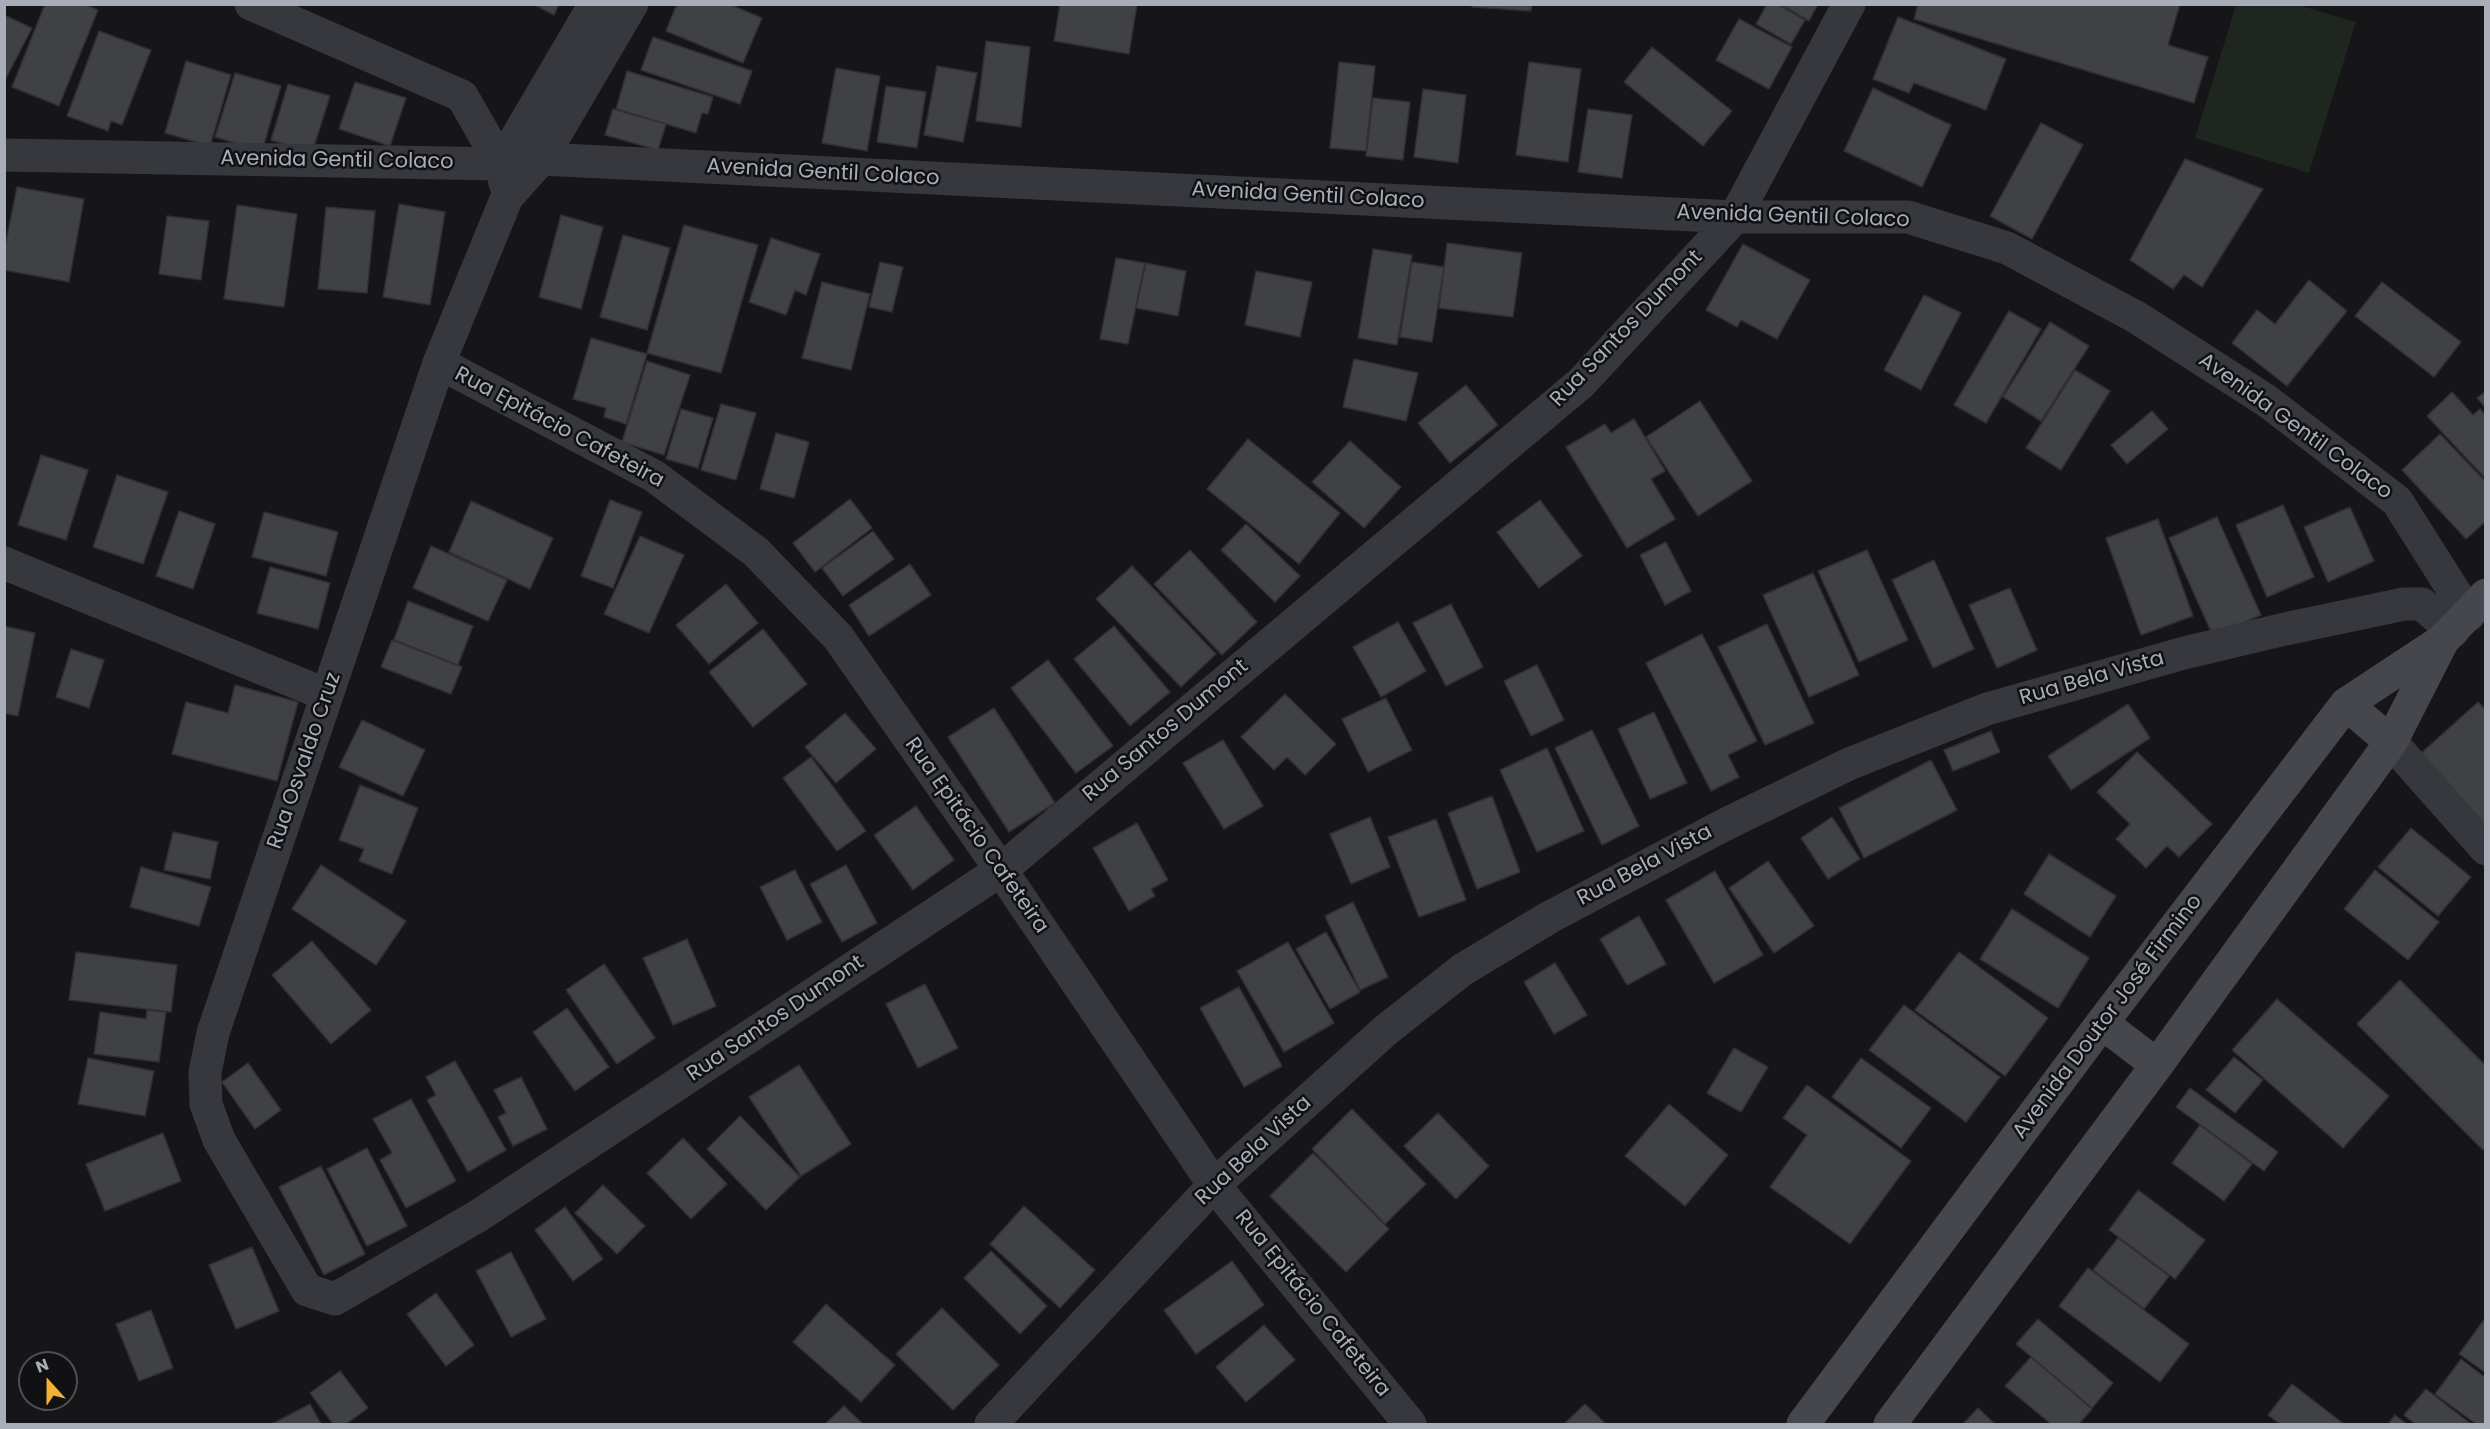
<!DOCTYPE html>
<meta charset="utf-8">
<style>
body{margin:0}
#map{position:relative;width:2490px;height:1429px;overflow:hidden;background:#161618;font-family:Poppins,sans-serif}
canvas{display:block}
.frame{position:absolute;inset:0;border:6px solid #a8adb8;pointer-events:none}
.north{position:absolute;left:18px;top:1351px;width:60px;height:60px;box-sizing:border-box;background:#111113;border:2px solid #4d4f55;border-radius:50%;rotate:339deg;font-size:16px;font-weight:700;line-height:24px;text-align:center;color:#a8adb8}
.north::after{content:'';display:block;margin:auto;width:21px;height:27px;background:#f2b134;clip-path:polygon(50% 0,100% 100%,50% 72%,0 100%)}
</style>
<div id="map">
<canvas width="2490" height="1429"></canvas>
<div class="frame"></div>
<div class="north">N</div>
</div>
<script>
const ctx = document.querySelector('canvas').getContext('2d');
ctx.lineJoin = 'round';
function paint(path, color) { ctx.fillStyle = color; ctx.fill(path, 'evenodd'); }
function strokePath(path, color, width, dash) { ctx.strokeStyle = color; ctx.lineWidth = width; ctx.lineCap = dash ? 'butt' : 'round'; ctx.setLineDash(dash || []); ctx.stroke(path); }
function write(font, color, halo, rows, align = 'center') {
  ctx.font = font + ' Poppins,sans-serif'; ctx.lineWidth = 5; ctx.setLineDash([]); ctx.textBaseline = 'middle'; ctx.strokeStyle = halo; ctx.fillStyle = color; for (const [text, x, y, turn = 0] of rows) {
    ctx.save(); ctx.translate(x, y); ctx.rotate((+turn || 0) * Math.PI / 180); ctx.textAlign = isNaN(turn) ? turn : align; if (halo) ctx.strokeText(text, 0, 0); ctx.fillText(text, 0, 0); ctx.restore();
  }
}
const green = new Path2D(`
 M2236,5H2298L2356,22L2309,173L2195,138Z`);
const building = new Path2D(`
 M45,4H84L98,10L59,106L12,87Z
 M533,4H559L554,15Z
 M677,4H729L762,18L743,63L666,31Z
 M1060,4H1137L1129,54L1054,41Z
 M1473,4H1532L1531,11L1472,7Z
 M1767,4H1777L1805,20L1791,44L1756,24Z
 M1780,4H1818L1809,21Z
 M1918,4H2180L2168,45L2208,57L2194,103L1914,19Z
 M4,15L32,28L4,82Z
 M1898,17L2006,59L1986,110L1914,83L1909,93L1873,79Z
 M1739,19L1792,47L1769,89L1716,60Z
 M99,31L151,50L122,125L111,121L108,131L67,116Z
 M653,37L752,71L740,104L641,70Z
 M986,41L1030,47L1021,127L976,121Z
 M1652,47L1732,111L1703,146L1624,82Z
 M186,61L231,75L210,146L165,133Z
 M1339,62L1375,66L1366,151L1330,148Z
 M1529,62L1581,69L1568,162L1516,155Z
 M937,66L977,73L963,142L924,135Z
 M836,68L880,76L867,151L822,143Z
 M627,71L713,97L708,114L702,113L696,133L616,109Z
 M235,73L281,86L262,151L215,137Z
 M355,82L406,98L390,146L339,129Z
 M288,84L330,96L312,153L271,140Z
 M886,86L926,92L917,148L877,142Z
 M1873,88L1951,125L1922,187L1844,151Z
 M1423,89L1466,95L1458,163L1414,157Z
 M1373,98L1410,102L1403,160L1366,156Z
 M613,109L666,124L658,150L605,135Z
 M1588,109L1632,115L1622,178L1578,172Z
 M2041,123L2083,145L2032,239L1990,216Z
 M2185,159L2263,189L2202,287L2184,275L2173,289L2130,260Z
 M17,187L84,199L69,282L4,270V252Z
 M399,204L445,212L430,305L383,297Z
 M237,205L297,214L284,307L224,299Z
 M326,207L375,211L367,293L318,289Z
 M561,215L603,227L581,309L539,297Z
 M167,216L209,221L201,280L159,274Z
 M684,225L758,245L721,373L647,353Z
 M623,235L670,248L647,330L600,317Z
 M771,238L820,254L806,295L795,290L786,315L749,302Z
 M1447,243L1522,253L1513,317L1439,308Z
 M1743,244L1810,280L1777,339L1741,320L1737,327L1706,310Z
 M1373,249L1412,255L1397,345L1358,338Z
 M1116,258L1145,263L1128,344L1100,339Z
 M880,262L903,267L892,312L869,307Z
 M1412,262L1444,267L1432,342L1400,337Z
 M1146,263L1186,271L1178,316L1136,308Z
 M1256,271L1312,282L1300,337L1245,325Z
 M2309,280L2347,311L2287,386L2232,343L2257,310L2275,324Z
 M822,282L870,294L851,370L802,358Z
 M2382,282L2461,342L2434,377L2355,316Z
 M1924,295L1961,313L1921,390L1884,370Z
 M2009,311L2041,329L1986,423L1954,405Z
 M2050,322L2089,346L2041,421L2003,397Z
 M591,338L647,354L626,424L604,417L606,408L573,399Z
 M1354,359L1418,373L1406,421L1343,407Z
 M647,361L690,375L664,455L622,442Z
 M2075,370L2110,391L2061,470L2026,448Z
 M1466,385L1498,425L1450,463L1418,423Z
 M2486,391V408L2477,398Z
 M2452,392L2473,415L2480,409L2486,415V479L2427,416Z
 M1700,401L1752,481L1698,516L1646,437Z
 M721,404L756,413L736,480L701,470Z
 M681,409L713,418L698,468L666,459Z
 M2152,411L2168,429L2127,464L2111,445Z
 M1634,419L1665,471L1651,479L1675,519L1627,548L1566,447L1605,424L1611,433Z
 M776,433L809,442L794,498L760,489Z
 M2440,434L2486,482V521L2466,539L2402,470Z
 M1248,439L1340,513L1299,564L1207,489Z
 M1350,441L1401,487L1364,528L1312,482Z
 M41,455L88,470L66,540L18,525Z
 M117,475L168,492L143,564L93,547Z
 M850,499L872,528L815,572L793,543Z
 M610,500L642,512L613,588L581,576Z
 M1540,500L1582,556L1539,588L1497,532Z
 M471,501L553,538L530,589L449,552Z
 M2283,505L2314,577L2267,597L2236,525Z
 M2350,507L2374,561L2328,582L2304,527Z
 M179,511L215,524L193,589L156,576Z
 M264,512L338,532L326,576L252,557Z
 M2217,517L2261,615L2213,636L2169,538Z
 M2158,519L2193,616L2141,635L2106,538Z
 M1246,524L1300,576L1275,602L1221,550Z
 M873,531L894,559L843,596L822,568Z
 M640,536L684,555L649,633L604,614Z
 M1666,542L1691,591L1665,605L1640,555Z
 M431,546L507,580L488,621L413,588Z
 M1190,550L1257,622L1222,655L1154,584Z
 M1867,550L1908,640L1859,662L1818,571Z
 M1934,560L1974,649L1933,668L1892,580Z
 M910,564L931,595L869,636L849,605Z
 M1132,566L1216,654L1181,687L1096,599Z
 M270,567L330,583L318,629L257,613Z
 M1813,573L1859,675L1809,697L1763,595Z
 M726,584L758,623L709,664L676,625Z
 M2010,588L2037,650L1997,668L1969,605Z
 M408,601L473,626L458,665L394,640Z
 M1451,604L1483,667L1446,686L1413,623Z
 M1398,622L1426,671L1381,697L1353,647Z
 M1767,624L1814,723L1765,745L1718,647Z
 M4,626L35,633L18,716L4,713Z
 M1114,626L1170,692L1130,726L1074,659Z
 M763,629L807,684L753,727L709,672Z
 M1702,634L1757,741L1728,755L1739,777L1711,791L1646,663Z
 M392,640L462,667L451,694L381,667Z
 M71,649L104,660L89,708L56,697Z
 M1048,660L1113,746L1076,773L1011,688Z
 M1537,665L1564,720L1531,736L1504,681Z
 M235,685L298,702L277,781L172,754L186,702L228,713Z
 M1285,694L1336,744L1305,775L1287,757L1274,770L1241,737Z
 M1386,698L1412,750L1368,772L1342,719Z
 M2478,702L2486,710V830L2418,756Z
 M2128,704L2150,738L2071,790L2048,756Z
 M994,708L1055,803L1009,832L948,737Z
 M1654,712L1687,783L1650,799L1618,729Z
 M845,713L876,749L836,783L805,747Z
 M362,720L425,750L403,796L339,767Z
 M1592,730L1639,826L1602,845L1555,748Z
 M1991,731L2000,752L1953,771L1944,750Z
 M1223,740L1263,806L1224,829L1183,763Z
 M1547,748L1584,831L1537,852L1500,770Z
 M2137,752L2212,824L2179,857L2167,846L2146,868L2116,839L2130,824L2097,792Z
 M811,757L866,831L837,851L783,778Z
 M1931,760L1957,810L1864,858L1839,808Z
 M360,785L418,808L392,874L359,861L364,849L339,840Z
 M1492,796L1520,872L1477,889L1448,813Z
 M916,806L954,860L913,890L874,835Z
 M1370,817L1390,867L1351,884L1330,834Z
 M1832,817L1860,859L1828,879L1801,838Z
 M1436,819L1466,900L1419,917L1388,837Z
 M1137,823L1168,880L1151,889L1155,896L1129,911L1093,848Z
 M2411,828L2471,877L2438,916L2378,867Z
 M173,832L218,842L210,879L164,870Z
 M2049,854L2116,896L2090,937L2024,894Z
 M1768,861L1814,926L1774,953L1729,888Z
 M321,865L406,921L376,965L292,909Z
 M846,865L877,923L842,942L810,884Z
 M141,867L211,887L199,926L130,907Z
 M795,870L822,922L787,940L760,887Z
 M2375,870L2439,922L2408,960L2344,909Z
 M1715,871L1763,955L1714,983L1666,900Z
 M1353,902L1388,977L1360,990L1325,916Z
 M2012,909L2089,958L2058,1008L1980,959Z
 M1639,916L1666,964L1627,985L1600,939Z
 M1326,932L1360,992L1330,1009L1296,949Z
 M687,939L716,1006L673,1025L643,958Z
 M312,941L371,1010L331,1044L272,975Z
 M1288,942L1334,1023L1284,1052L1237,971Z
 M76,952L177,965L171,1012L69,1000Z
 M1959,952L2048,1018L2005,1076L1915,1010Z
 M1555,963L1587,1015L1554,1034L1524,982Z
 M604,964L655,1038L617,1064L566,990Z
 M2400,980L2486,1066V1147L2483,1150L2357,1024Z
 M925,984L958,1048L918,1068L886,1004Z
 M1239,987L1282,1066L1244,1087L1200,1008Z
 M2277,999L2389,1096L2343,1148L2232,1050Z
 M1904,1005L2000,1077L1966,1122L1869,1050Z
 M567,1008L609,1067L575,1091L533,1032Z
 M147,1010L166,1012L159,1062L94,1054L100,1012L146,1019Z
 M1734,1048L1768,1067L1741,1112L1707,1093Z
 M2234,1057L2263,1080L2235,1113L2206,1090Z
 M88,1058L154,1071L145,1116L78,1104Z
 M1861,1058L1931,1108L1901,1148L1832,1097Z
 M455,1061L506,1150L468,1172L427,1100L436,1095L426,1077Z
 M248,1063L281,1110L255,1129L222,1082Z
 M799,1065L851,1144L801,1176L749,1097Z
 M521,1077L547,1129L513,1146L498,1117L506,1113L494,1090Z
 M1807,1085L1911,1161L1850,1244L1770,1187L1807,1135L1783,1118Z
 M2190,1088L2278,1152L2264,1171L2176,1107Z
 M411,1099L456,1181L406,1208L380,1160L392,1153L373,1119Z
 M1669,1104L1728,1155L1685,1206L1625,1156Z
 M1352,1109L1426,1184L1385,1224L1312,1149Z
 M1438,1113L1489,1166L1456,1199L1404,1146Z
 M740,1116L800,1177L766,1210L707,1149Z
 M2200,1125L2252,1164L2224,1201L2172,1163Z
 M163,1133L181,1181L105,1211L86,1164Z
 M683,1138L727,1184L691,1219L647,1173Z
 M367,1148L407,1226L367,1246L327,1169Z
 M1313,1153L1389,1229L1346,1272L1270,1196Z
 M321,1166L365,1254L324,1275L279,1187Z
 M603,1185L645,1226L617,1254L575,1213Z
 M2138,1190L2205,1240L2175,1279L2109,1230Z
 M1024,1206L1095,1270L1060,1308L990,1244Z
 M565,1207L603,1259L573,1281L535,1230Z
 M2118,1238L2169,1276L2144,1309L2093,1270Z
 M252,1247L279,1311L236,1329L209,1265Z
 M991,1251L1047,1306L1020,1334L964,1278Z
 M511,1252L546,1319L511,1337L476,1271Z
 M1232,1261L1264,1305L1196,1354L1164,1310Z
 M2088,1268L2189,1344L2160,1382L2059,1306Z
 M436,1293L474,1345L446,1366L407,1314Z
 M826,1304L895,1365L861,1402L793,1342Z
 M942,1308L999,1365L953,1410L896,1354Z
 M151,1310L173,1368L139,1381L116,1324Z
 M2486,1317V1373L2459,1354Z
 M2038,1319L2113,1383L2092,1408L2016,1344Z
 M1264,1325L1295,1360L1246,1402L1216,1367Z
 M2031,1357L2092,1409L2079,1424H2051L2005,1386Z
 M2461,1359L2486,1378V1424H2476L2435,1394Z
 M340,1371L368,1408L346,1424H333L310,1393Z
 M2292,1384L2344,1424H2280L2268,1415Z
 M2426,1389L2471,1424H2415L2404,1415Z
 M310,1404L321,1424H272Z
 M1585,1404L1606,1424H1564Z
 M844,1406L863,1424H825Z
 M1978,1408L1995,1424H1963Z
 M2395,1415L2407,1424H2388Z`);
const street = new Path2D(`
 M251,4L462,96L501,164L505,183
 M632,4L541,159L507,197L439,363L213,1033L205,1072L206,1104L219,1140L307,1290L335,1299L478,1216L1001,870L1581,383L1735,217L1849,4
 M4,155L501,164L541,159L1735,217H1908L2007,248L2136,317L2267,401L2397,501L2469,615
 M501,164L595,4
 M439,363L654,476L756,552L838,637L1001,870L1214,1185L1410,1424
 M4,563L327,695
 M2391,742L2486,849
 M991,1424L1214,1185L1386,1030L1462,970L1550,917L1724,825L1849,764L1987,709L2184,653L2285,629L2404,604H2422L2453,631`);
const secondary = new Path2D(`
 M2346,704L2391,742
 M2102,1023L2157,1065
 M1803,1424L2102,1023L2346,704L2443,640L2486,595
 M1890,1424L2157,1065L2391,742L2442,642`);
const streetNames = [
 ["Avenida Gentil Colaco",337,161,1],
 ["Avenida Gentil Colaco",823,173,3],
 ["Avenida Gentil Colaco",1308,196,3],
 ["Avenida Gentil Colaco",1793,217,2],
 ["Rua Santos Dumont",1627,329,-46],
 ["Avenida Gentil Colaco",2295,427,36],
 ["Rua Epitácio Cafeteira",559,428,28],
 ["Rua Bela Vista",2092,679,-16],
 ["Rua Santos Dumont",1166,731,-40],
 ["Rua Osvaldo Cruz",305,761,-71],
 ["Rua Epitácio Cafeteira",976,836,55],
 ["Rua Bela Vista",1645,866,-28],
 ["Avenida Doutor José Firmino",2108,1017,-53],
 ["Rua Santos Dumont",776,1019,-34],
 ["Rua Bela Vista",1254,1151,-43],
 ["Rua Epitácio Cafeteira",1312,1304,51]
];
paint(green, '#1e261f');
paint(building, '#404145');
strokePath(building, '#303034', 1.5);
strokePath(street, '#37383d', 33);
strokePath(secondary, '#45474d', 33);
write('21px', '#a8adb8', '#111113', streetNames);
</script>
